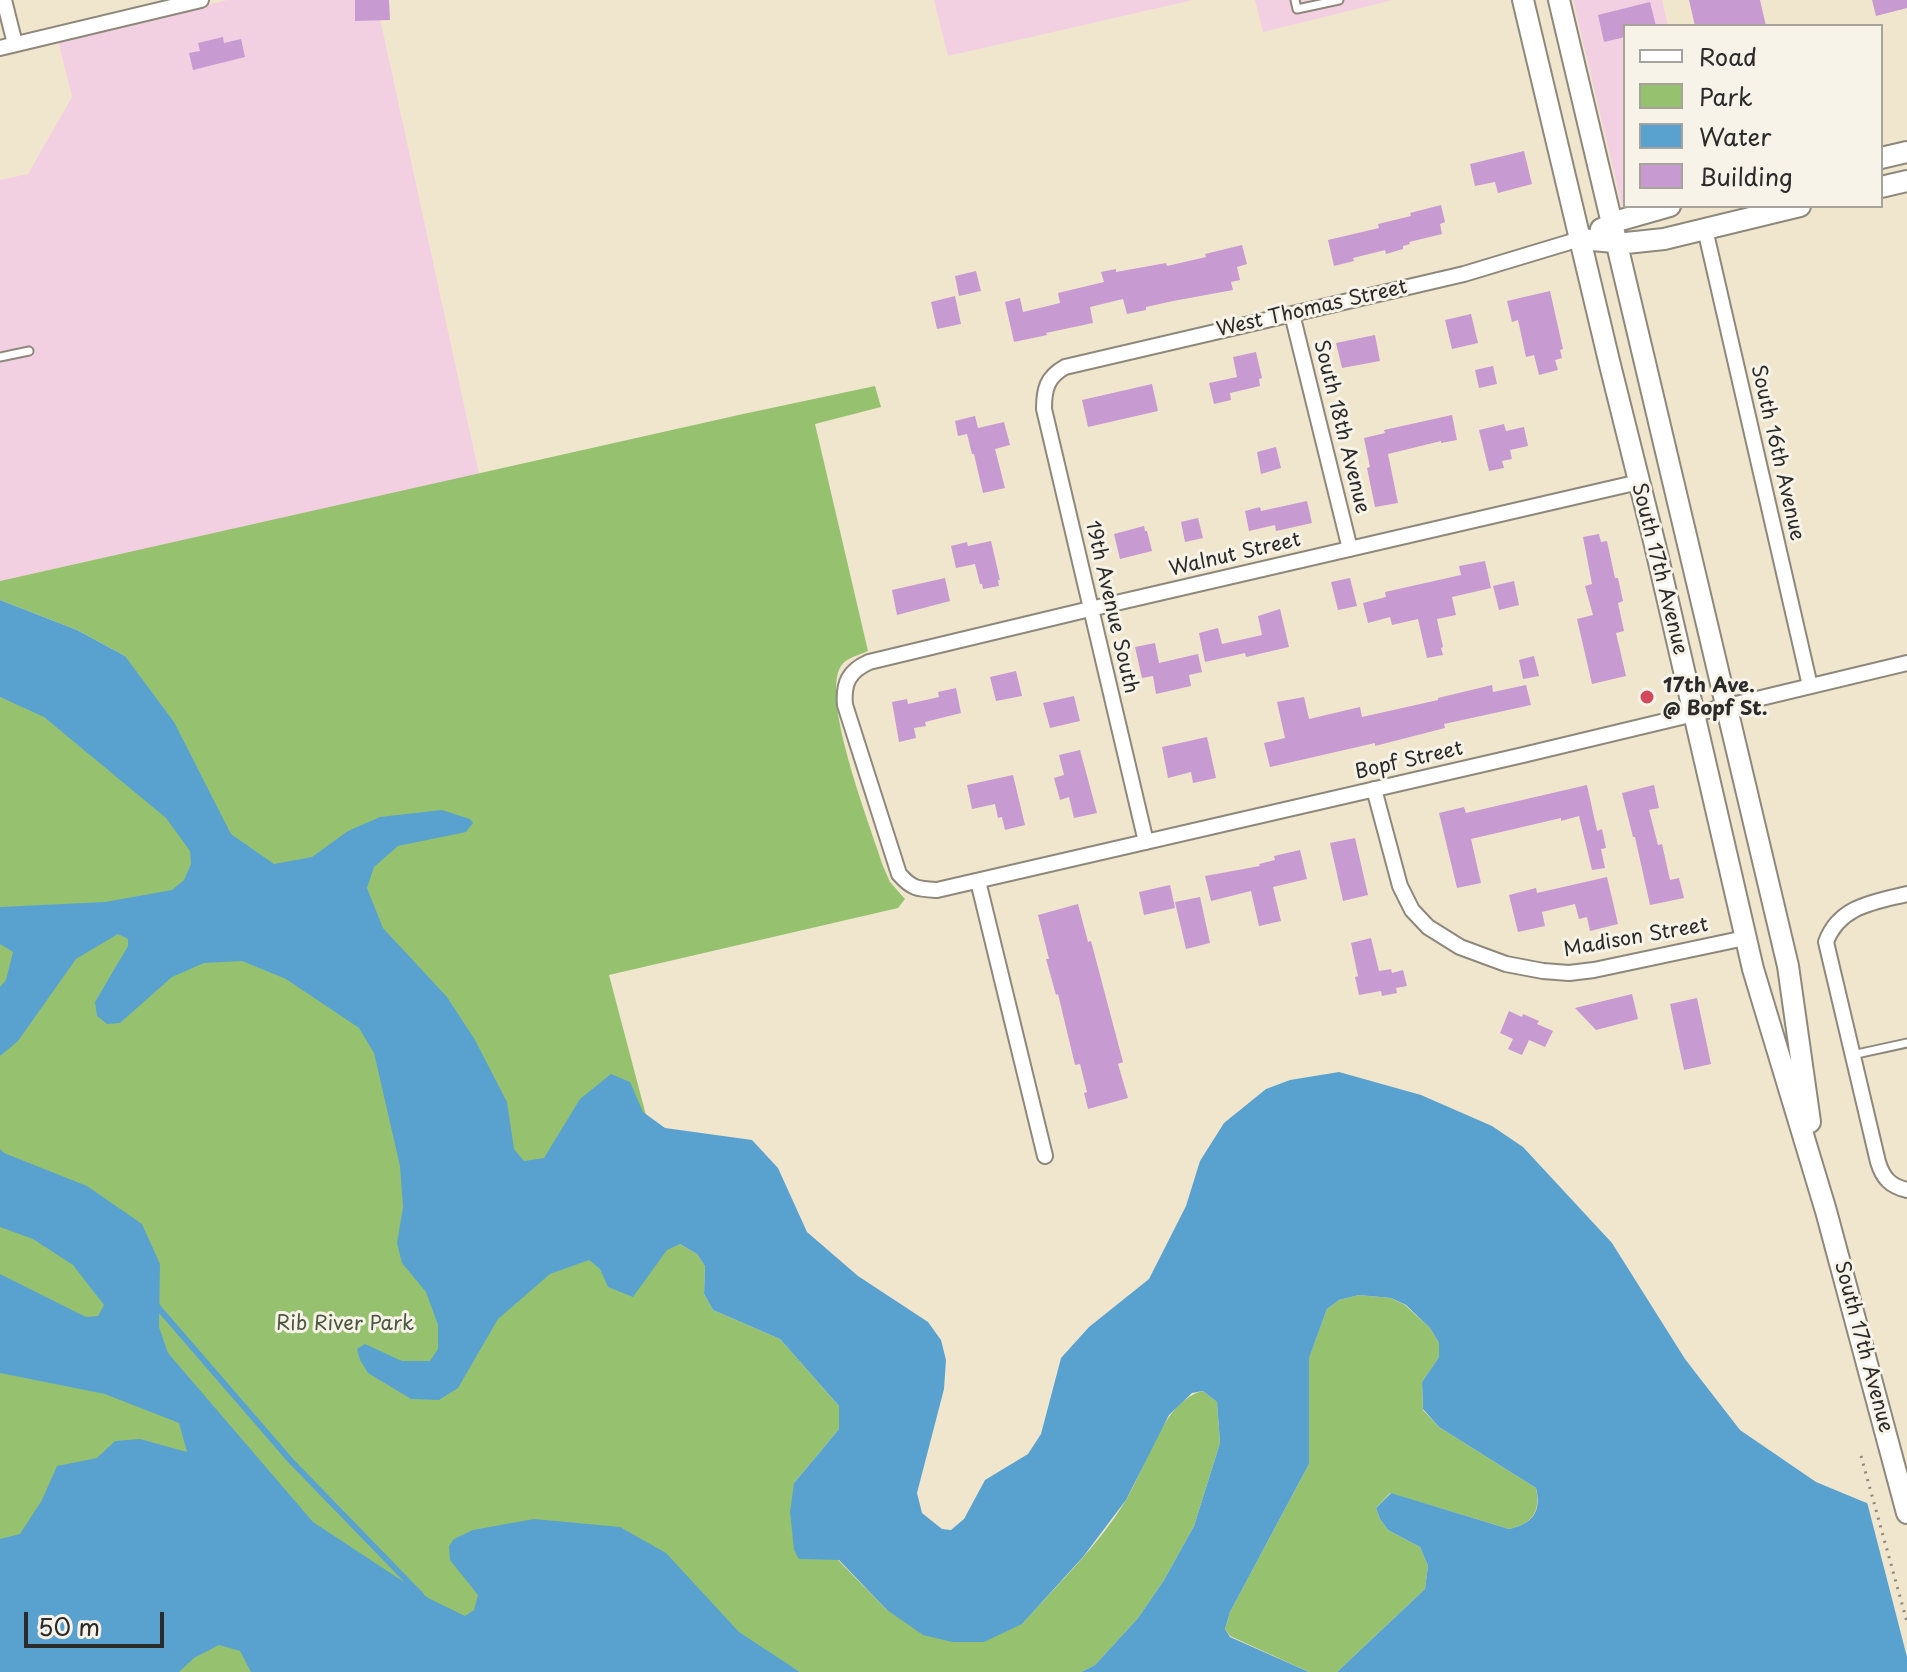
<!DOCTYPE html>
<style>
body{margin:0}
#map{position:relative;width:1907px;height:1672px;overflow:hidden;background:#f0e6cd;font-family:"Playpen Sans",sans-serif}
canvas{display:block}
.legend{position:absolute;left:1623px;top:24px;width:260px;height:184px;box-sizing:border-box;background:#f7f3e8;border:2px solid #a5a39c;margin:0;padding:10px 14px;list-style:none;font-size:24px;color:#2b2b2b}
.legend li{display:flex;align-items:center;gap:16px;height:40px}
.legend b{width:40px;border:2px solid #a5a39c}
.scale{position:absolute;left:24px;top:1612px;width:140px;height:36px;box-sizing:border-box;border:4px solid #2b2b2b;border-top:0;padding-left:10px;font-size:24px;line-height:28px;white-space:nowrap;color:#2b2b2b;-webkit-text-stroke:6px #f7f3e8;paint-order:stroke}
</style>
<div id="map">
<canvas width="1907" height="1672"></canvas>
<ul class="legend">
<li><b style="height:10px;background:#fff"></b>Road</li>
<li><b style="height:22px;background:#96c270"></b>Park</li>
<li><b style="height:22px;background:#59a2d0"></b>Water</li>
<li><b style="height:22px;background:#c79ad2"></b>Building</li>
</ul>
<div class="scale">50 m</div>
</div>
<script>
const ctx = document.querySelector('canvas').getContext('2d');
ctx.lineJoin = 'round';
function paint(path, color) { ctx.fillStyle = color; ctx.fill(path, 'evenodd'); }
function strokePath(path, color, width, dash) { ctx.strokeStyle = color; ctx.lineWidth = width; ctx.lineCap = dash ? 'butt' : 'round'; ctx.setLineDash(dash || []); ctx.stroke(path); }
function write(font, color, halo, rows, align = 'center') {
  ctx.font = font + ' "Playpen Sans",sans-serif'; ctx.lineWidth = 6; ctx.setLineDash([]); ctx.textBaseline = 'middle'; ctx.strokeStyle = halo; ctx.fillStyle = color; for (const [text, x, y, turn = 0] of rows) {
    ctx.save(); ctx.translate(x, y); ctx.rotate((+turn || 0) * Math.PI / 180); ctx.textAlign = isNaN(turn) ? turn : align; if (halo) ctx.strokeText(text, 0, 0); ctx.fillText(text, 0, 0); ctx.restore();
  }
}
const built = new Path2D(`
 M227,0H376L479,474L0,581V180L28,174L72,97L58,41Z
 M934,0H1193L948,56Z
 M1255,0H1393L1263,32Z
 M1573,0H1662L1668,26H1625V205L1622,206Z`);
const green = new Path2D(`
 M875,386L881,407L815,424L868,651C859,655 846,658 841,666C820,699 871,827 883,866L890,882L905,899L898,908L609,975L680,1244L697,1254L705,1266L704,1294L713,1310L780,1339L839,1406V1429L794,1483L838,1560L887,1610L1022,1624C1058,1584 1098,1546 1126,1500C1146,1468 1163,1400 1203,1391L1217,1402L1220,1443L1194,1526L1164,1580L1138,1618L1095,1665L1081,1672H800L792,1667L770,1672H0V697L18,704L125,656L77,630L0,600V581L743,414Z
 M1359,1295L1391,1298L1405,1305L1430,1328L1439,1343V1357L1422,1382L1423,1410L1439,1427L1536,1488C1541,1512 1532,1524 1509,1529L1390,1493L1376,1508L1380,1519L1388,1530L1420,1547L1428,1566L1425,1589L1337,1672H1309L1230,1636L1225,1629L1230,1612L1309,1464V1357L1327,1309L1339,1300Z`);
const water = new Path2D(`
 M0,600L77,630L125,656L174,722L231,834L274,864L312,857L348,831L380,817L442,810L470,819L473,823L466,832L398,846L374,867L367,888L383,928L447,997L475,1040L507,1102L514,1149L524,1161L544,1158L580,1099L611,1074L630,1082L643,1112L665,1128L752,1140L778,1168L807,1232L858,1276L928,1322L941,1340L946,1360L944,1389L917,1493L922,1513L942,1529L951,1530L964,1519L985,1480L1028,1454L1041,1434L1061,1358L1089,1327L1149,1279L1186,1206L1200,1161L1224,1123L1266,1089L1290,1080L1339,1072L1421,1095L1492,1126L1523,1147L1612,1243L1685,1359L1740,1430L1816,1482L1886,1511L1907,1515V1672H1337L1425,1589L1428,1566L1420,1547L1388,1530L1380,1519L1376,1508L1391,1493L1509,1529C1532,1524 1542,1512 1536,1488L1439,1427L1423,1409L1422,1382L1439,1357V1343L1430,1328L1406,1305L1391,1298L1359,1295L1339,1300L1327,1309L1309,1358V1464L1230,1612L1225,1629L1230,1637L1309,1672H1081L1095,1665L1138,1618L1164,1580L1194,1526L1220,1443L1217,1402L1203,1391L1192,1393L1169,1415L1126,1500L1083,1557L1022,1624L984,1642H952L923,1635L887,1610L839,1560L799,1559L794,1550L790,1512L794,1483L839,1429V1406L780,1339L713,1310L704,1294L705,1266L697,1254L680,1244L667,1250L633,1297L608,1287L600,1269L589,1260L550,1274L498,1319L458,1388L439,1400L411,1399L368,1373L360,1360L357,1349L365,1344L402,1361H430L438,1349V1325L426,1292L402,1263L397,1243L403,1207L400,1166L374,1053L359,1028L286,979L242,961L204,963L172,977L120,1023L107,1024L97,1016L95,1002L128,946V939L118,934L76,959L18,1041L0,1056V987L6,980L13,952L0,944V907L105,902L172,890L184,880L191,864L190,851L166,818L44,717L0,697Z
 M0,1149L4,1153L87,1186L142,1224L160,1264L159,1327L168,1353L313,1522L430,1599L465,1616L474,1610L478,1595L450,1560L449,1546L454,1539L473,1530L534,1519L620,1527L666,1553L739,1632L800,1672H251L240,1651L219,1645L194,1658L179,1672H0V1539L20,1534L42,1500L57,1466L97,1458L115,1441L140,1439L187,1452L179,1423L105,1394L0,1373V1274L86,1317L98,1316L104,1305L73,1265L33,1239L0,1227Z`);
const pier = new Path2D(`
 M1866,1498L1888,1507L1907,1511V1657Z`);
const stream = new Path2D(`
 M156,1305L291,1461L421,1595`);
const building = new Path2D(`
 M355,0H389L390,20L355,21Z
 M1689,0H1760L1766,26H1695Z
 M1872,0H1907V8L1876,16Z
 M1650,2L1656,26H1625V37L1604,42L1598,15Z
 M223,37L224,43L241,39L245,57L193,70L189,53L200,51L198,43Z
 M1524,151L1532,184L1498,193L1495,182L1475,186L1470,164Z
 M1441,205L1445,222L1440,224L1442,234L1409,242L1410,244L1403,246V249L1386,254L1385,250L1353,258L1354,261L1334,266L1328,240L1379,228L1378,224L1411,216L1410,213Z
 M1242,245L1247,264L1237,267L1240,280L1231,282L1233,290L1173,301L1146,307V310L1127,314L1123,299L1090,307L1093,323L1046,333L1047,335L1014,342L1005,302L1020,298L1023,312L1060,303L1058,293L1104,282L1101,272L1116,269V272L1166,263L1167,266L1206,257L1205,254Z
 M976,271L981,291L959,296L955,276Z
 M1550,291L1563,349L1560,350L1562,358L1555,360L1558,370L1539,375L1534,355L1526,357L1518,320L1512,322L1507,301Z
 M955,296L961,324L937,329L931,302Z
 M1471,314L1478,343L1452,349L1445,320Z
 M1375,335L1380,361L1342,368L1336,343Z
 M1256,352L1262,378L1259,379L1260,386L1230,393L1231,400L1214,404L1209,383L1237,377L1233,357Z
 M1493,366L1497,384L1479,388L1475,370Z
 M1152,384L1158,411L1088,427L1082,400Z
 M1452,415L1457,440L1441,443V441L1388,454L1398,503L1375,507L1367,468L1370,467L1364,438L1385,433L1384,430Z
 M975,416L978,428L1004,422L1010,445L995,449L1005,488L983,493L974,454H972L967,434L958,436L955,421Z
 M1504,424L1506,431L1524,427L1528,446L1510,450L1512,459L1502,461L1504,468L1489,471L1479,430Z
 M1276,447L1281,468L1261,474L1257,452Z
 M1307,501L1312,523L1276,531L1275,525L1249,531L1245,511L1260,507L1261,511Z
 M1198,518L1203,538L1185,542L1181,522Z
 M1144,526L1145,531H1147L1152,551L1120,559L1114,534Z
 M1599,534L1601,542L1607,541L1615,578H1618L1623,601L1618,603L1624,631L1616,633L1626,676L1592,684L1577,619L1593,615L1585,586L1592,584L1583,537Z
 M991,541L1000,580H998L999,586L983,589L982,584H980L975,564L956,568L951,546L967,542L968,546Z
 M1485,561L1491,588L1452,597L1456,615L1437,619L1443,647L1441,648L1443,655L1427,658L1418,619L1392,625L1390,617L1368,623L1363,603L1386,597L1385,592L1461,575L1459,566Z
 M945,578L950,601L897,615L892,590Z
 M1350,578L1357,606L1338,610L1331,582Z
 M1514,581L1519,605L1499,610L1493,586Z
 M1280,609L1289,647L1246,657L1245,653L1205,662L1199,633L1218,628L1222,644L1262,635L1258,616Z
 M1155,643L1159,663L1198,654L1202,672L1189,675L1191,686L1156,694L1153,676L1142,678L1135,647Z
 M1534,656L1539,676L1523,679L1519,660Z
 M1016,671L1022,696L996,701L990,677Z
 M1492,685L1493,692L1526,685L1531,705L1444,724L1445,728L1375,746V743L1270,767L1264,743L1285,738L1277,702L1304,697L1309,719L1360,707L1362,717L1438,700V698Z
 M956,688L961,713L925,722L926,726L914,728L916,738L899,742L892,702L907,699L908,704L939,697L938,692Z
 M1074,696L1080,721L1050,728L1043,703Z
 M1207,737L1216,778L1193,783L1191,772L1168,778L1162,747Z
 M1080,750L1097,813L1074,818L1069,797L1060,800L1054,778L1064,775L1059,755Z
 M1013,775L1025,825L1005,830L1002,817L998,818L995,804L972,809L967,785Z
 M1587,785L1597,831L1602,829L1606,848L1601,849L1605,868L1592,870L1579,816L1561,821V818L1471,839L1481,883L1457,888L1439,813L1464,807L1466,813Z
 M1654,785L1659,808L1649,810L1658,845L1662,844L1670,880L1679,878L1684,898L1650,905L1635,837H1633L1622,793Z
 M1355,838L1368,895L1343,901L1330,843Z
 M1300,850L1307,879L1273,887L1281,921L1259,926L1251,891L1211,901L1205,876L1260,866L1259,864L1275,860L1274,856Z
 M1607,877L1618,924L1590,931L1587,917L1579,919L1575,904L1542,912L1545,926L1518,932L1509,895L1536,888L1537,893Z
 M1170,885L1175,908L1144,915L1139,892Z
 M1200,897L1210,943L1186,949L1175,902Z
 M1078,904L1088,942L1091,941L1123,1062L1118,1064L1128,1098L1088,1109L1084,1093L1087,1092L1080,1064L1075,1065L1058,994L1056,995L1046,959H1049L1038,915Z
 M1371,938L1379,971L1391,969L1392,973L1403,970L1407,986L1396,988L1397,993L1382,996L1381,991L1359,995L1355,977L1358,976L1351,943Z
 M1632,994L1638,1019L1596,1030L1575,1008Z
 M1697,998L1711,1064L1684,1070L1670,1004Z
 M1509,1011L1522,1017L1523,1014L1539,1021L1537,1024L1553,1031L1545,1047L1529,1040L1522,1055L1508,1049L1513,1039L1500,1033Z`);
const path = new Path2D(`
 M1861,1456L1907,1622`);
const service = new Path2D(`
 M1295,0L1297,9L1339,0
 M0,357L29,351
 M1852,1055L1907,1043`);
const minor = new Path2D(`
 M4,0L15,44
 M0,48L201,0
 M1705,229L1810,686
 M1292,314L1350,549
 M1639,482L1090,609L869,662C849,671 843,683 845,705L899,874C912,889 918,889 937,890L1523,755L1907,663
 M1374,789L1400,886L1412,910L1428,927L1460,947L1506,964L1543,971L1569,973L1594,970L1745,938
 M1146,842L1044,409C1044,389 1047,377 1065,367L1464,274L1580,239
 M978,881L1045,1156
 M1907,894C1874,902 1839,906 1826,942L1878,1162C1883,1178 1890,1186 1907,1190`);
const secondary = new Path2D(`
 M1523,0L1610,365L1655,545L1753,969L1826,1211L1907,1513
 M1559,0L1788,966L1810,1122
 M1881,158L1907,152
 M1881,187L1907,181
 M1601,229L1621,220L1670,206
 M1580,239L1626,243L1664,239L1800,206`);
const markers = [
 [1647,697,8,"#d1495b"]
];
const streetNames = [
 ["West Thomas Street",1312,309,-13],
 ["South 18th Avenue",1341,427,76],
 ["South 16th Avenue",1777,453,77],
 ["Walnut Street",1235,555,-13],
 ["South 17th Avenue",1659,569,76],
 ["19th Avenue South",1111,607,77],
 ["Bopf Street",1409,761,-13],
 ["Madison Street",1636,938,-10],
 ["South 17th Avenue",1863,1347,75]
];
const poiNames = [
 ["17th Ave.",1663,686],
 ["@ Bopf St.",1663,709]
];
const parkNames = [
 ["Rib River Park",345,1324]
];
paint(built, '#f2d0e2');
paint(green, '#96c270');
paint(water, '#59a2d0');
paint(pier, '#f0e6cd');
strokePath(stream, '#59a2d0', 6);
paint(building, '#c79ad2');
strokePath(service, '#8e887c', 11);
strokePath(minor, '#8e887c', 18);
strokePath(secondary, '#8e887c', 24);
strokePath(path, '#8e887c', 3, [2, 6]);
strokePath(service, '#fff', 7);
strokePath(minor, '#fff', 14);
strokePath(secondary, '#fff', 20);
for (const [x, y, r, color] of markers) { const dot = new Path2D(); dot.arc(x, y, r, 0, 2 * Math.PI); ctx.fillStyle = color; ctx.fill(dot); strokePath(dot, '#f7f3e8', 3); }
write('20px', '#2b2b2b', '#f7f3e8', streetNames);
write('bold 20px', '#2b2b2b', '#f7f3e8', poiNames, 'left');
write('20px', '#4b5840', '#f7f3e8', parkNames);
</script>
